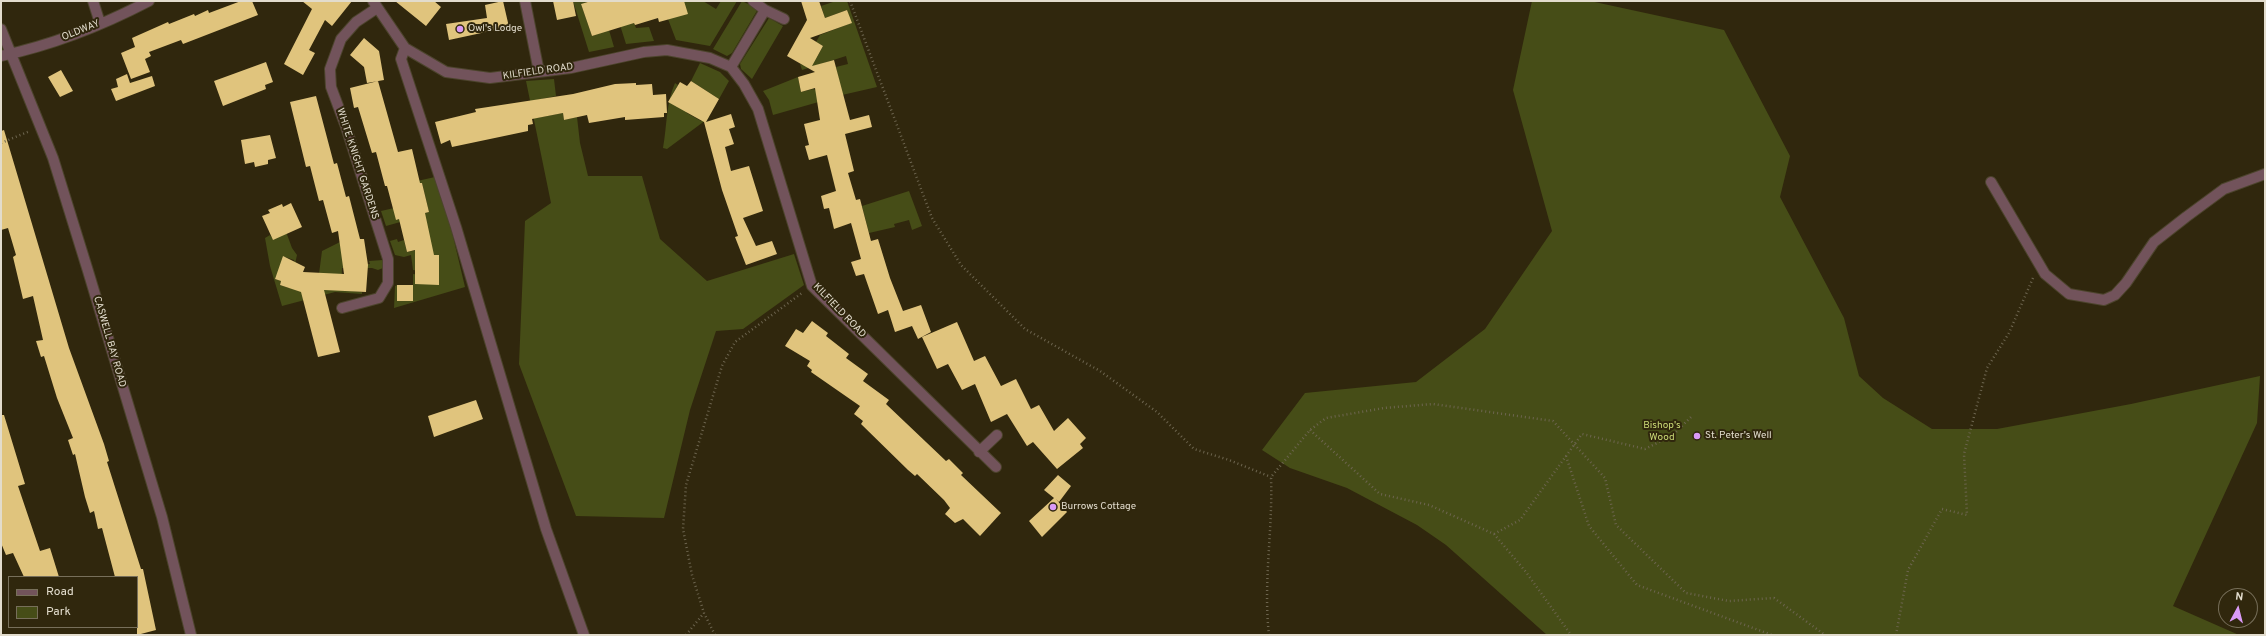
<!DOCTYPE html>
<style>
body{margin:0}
#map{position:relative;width:2266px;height:636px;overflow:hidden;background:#30270d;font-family:Overpass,sans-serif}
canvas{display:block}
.frame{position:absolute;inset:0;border:2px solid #e2dccd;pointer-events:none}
.legend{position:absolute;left:8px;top:576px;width:130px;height:52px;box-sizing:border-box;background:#30270d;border:1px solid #776f5a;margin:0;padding:5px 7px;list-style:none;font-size:12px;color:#e2dccd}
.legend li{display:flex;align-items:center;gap:8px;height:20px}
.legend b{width:20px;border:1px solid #776f5a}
.north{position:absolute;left:2218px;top:588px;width:40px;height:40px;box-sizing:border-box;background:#30270d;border:1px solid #776f5a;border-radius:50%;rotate:7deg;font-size:11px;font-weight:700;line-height:16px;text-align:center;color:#e2dccd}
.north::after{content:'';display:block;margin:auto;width:14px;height:18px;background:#da9af6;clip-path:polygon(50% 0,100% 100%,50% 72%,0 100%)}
</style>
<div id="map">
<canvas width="2266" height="636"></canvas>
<div class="frame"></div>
<ul class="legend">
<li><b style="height:5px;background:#72535b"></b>Road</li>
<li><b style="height:11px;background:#464d17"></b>Park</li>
</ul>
<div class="north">N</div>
</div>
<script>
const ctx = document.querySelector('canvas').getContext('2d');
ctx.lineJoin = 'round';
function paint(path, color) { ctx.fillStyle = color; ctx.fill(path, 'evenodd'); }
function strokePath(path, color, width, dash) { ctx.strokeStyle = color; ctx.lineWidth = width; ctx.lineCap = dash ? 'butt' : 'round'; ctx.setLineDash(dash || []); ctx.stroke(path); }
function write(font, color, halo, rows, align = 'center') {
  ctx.font = font + ' Overpass,sans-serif'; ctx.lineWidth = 4; ctx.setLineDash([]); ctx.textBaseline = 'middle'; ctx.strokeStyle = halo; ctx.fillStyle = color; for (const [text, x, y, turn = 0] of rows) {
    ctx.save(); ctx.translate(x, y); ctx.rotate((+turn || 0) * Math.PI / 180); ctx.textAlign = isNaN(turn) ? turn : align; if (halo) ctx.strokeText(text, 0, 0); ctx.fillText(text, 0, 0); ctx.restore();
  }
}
const green = new Path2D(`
 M573,1H591L581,4L592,36L609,30L614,47L589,52Z
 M684,1H703L716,9L721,1H737L710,46L676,40L668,19Z
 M742,1L758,9L732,53L727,56L713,49Z
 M836,1H847L877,87L842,95L836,67L848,64L846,56L802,70L800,64L803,65L810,54L817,57L823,46L816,42L820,35L851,23L847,10L825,18L821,6Z
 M1532,1H1590L1724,30L1790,156L1780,197L1844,318L1859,376L1883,398L1932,429H1997L2131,404L2260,376L2257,423L2173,606L2239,635H1547L1446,545L1417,525L1347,488L1290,468L1262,450L1305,393L1416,382L1485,329L1552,231L1513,90Z
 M769,18L783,26L752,79L741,69L740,64Z
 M634,23L636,28L649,27L654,41L626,44L620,25Z
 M700,63L720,72L729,81L719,99L691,81Z
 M798,77L801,92L813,89L820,91L822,101L773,115L769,100L763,91Z
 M554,79L556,96L532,101L536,118L563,113L564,120L577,117L580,143L588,176H642L660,239L707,281L794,254L804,285L743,329L716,331L690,410L664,518L576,516L519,364L525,221L551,203L526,81Z
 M675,83L678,85L671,97L678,101L687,113L701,121L710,117L667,149L663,148C667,126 666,103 675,83Z
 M435,177L447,211L465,287L394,308L395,286L397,285V301H413V274L420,275L421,284H439V255H415V267H420V271L413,270L411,255L404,257L395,255L390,241L397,239L398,242L404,240L407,252L432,247L404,221L386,226L381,211L394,208L397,219L429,212L422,183L396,189L395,186Z
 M909,191L922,226L912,230L909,220L894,224L895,227L869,233L862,206Z
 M285,229L292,248L297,255L295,264L294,260L285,257L275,279L281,281L280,285L289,288L303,272H305L304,289H317L322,251L340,242L367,264H370L369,261L383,260V268L378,270L372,268H342L341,290L362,292V294L335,292L282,306L270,266L265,238L270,235L273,239Z`);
const building = new Path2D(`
 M241,1H252L258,15L183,44L181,40L149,52L151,56L145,59L150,72L131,79L121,53L135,47L132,38L168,22L169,24L194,14L195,16L208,10L209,13Z
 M302,1H352L332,26L325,20L309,50L315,53L303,75L284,64L312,9Z
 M395,1H434L441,7L426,26Z
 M503,1L509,27L449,40L446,24L487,18L485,5Z
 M553,1H573L576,16L557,20Z
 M591,1H684L688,14L659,22L658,18L635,25L634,23L592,36L581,4Z
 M801,1H819L825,18L847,10L852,23L810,38L823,46L812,66L834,60L850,120L869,115L872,127L845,134L854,171L848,173L856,200L860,199L871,241L878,239L890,278L903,311L921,305L931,332L918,339L912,326L895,332L888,310L878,314L864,274L856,276L851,262L861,259L851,223L834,229L829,208L824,209L821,196L836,191L827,155L809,160L805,146L809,145L804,124L820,120L815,88L801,92L798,77L815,72L787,56L807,20Z
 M364,38L379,51L384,80L367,83L364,67L350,55Z
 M266,62L273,82L265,85L266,89L223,106L214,81Z
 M61,70L73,91L60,97L48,77Z
 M127,74L130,83L152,76L155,86L116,101L111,89L118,87L116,79Z
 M378,81L398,152L412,149L420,183H422L429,212L425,213L434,255H439V285L415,284V250L407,252L399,219L396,220L387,186H385L376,152L372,153L358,107L354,108L350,88Z
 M691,81L719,99L706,122L731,114L735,127L729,129L734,144L725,147L731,171L749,166L763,211L743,218L756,246L772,241L777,254L746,265L735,237L738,236L722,190L704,122L668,102L680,82L687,86Z
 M636,83V85L652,84L653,95L666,94L667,113H664V117L625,120V117L589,123L587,115L564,120L563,113L532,119L533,124L528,125V131L452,147L450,140L441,144L435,122L476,112L475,109L573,94L615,84Z
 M316,96L334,164L337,163L346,197L349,196L360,239H364L368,265L366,292L324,290L340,352L318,357L301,292L280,285L281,281L275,279L283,256L305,267L303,272L344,274L338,231L332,233L323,200L319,201L310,166L306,167L290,102Z
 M4,130L69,348L104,444L109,461L107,462L141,569H143L156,630L137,635V577H115L102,528L98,529L94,511L90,513L85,497L75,454L73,455L68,440L73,438L57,398L44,356L41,357L36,341L43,340L33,296L23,299L13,257L16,255L8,228L1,230V131Z
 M270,135L276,158L268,160V164L255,167L254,162L245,164L241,140Z
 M291,203L302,227L273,240L262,216L270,213L268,210L282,204L283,207Z
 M397,285H413V301H397Z
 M812,321L828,333L826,336L849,354L846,358L868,374L863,381L889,400L886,404L946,461L949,459L963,473L961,475L1001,513L980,536L963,519L955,523L945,514L950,508L944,500L917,474L915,476L908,470L861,424L863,421L854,414L860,406L811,372L812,370L807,366L810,361L785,346L796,329L803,333Z
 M957,322L974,361L985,356L1001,386L1016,379L1031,409L1039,405L1054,431L1068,418L1086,438L1080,444L1083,448L1057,469L1033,442L1027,446L1007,414L991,422L975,384L962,390L948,364L937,369L922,337Z
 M476,400L483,419L434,437L428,416Z
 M1,415H4L25,484L18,486L40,551L50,548L59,577H24L13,553L6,555L1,543Z
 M1058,475L1071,486L1059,502L1056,499L1067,512L1042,537L1029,521L1054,498L1044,490Z`);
const path = new Path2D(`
 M850,1L932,218L961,265L1025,329L1100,371L1157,412L1194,449L1229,460L1271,477
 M1,143L30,131
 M1310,430L1380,494L1429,505L1494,534L1526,572L1571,635
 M1566,456L1589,526L1637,585L1772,635
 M1494,534L1520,520L1582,434L1645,449L1673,435L1691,417
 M686,635L704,613
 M715,635L704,613L692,575L683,529L686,485L722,366L735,342L802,293
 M1269,635C1263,582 1273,530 1271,477L1310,430L1326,418L1384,408L1433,404L1553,421L1605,478L1616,525L1686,593L1729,601L1774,598L1825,635
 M1896,635L1908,570L1942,509L1967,515L1964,454L1987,368L2009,333L2033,278`);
const minor = new Path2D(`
 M93,1L100,23
 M373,1L405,48L446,72L490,78L571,68L644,52L667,50L710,58L731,67L744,84L758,109L812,286L996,467
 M525,1L539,72
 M753,1L765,10L784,19
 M1,29L53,158L88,271L162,517L191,635
 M405,48L401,59L456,227L546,529L584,635
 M1,56C52,45 103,25 149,1
 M731,67L765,10
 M1991,182L2045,274L2069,294L2104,300L2115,295L2126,283L2154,242L2186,217L2224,189L2265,174
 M342,308L379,298L388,283V259L346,127L331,87L330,69L341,39L356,22L377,8
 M979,452L997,435`);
const markers = [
 [460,29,4,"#da9af6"],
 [1697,436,4,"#da9af6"],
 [1053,507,4,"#da9af6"]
];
const poiNames = [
 ["Owl's Lodge",468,29],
 ["St. Peter's Well",1705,436],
 ["Burrows Cottage",1061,507]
];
const streetNames = [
 ["OLDWAY",81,31,-22],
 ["KILFIELD ROAD",538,72,-8],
 ["WHITE KNIGHT GARDENS",357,164,72],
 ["KILFIELD ROAD",839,311,46],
 ["CASWELL BAY ROAD",109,342,74]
];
const parkNames = [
 ["Bishop's",1662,426],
 ["Wood",1662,438]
];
paint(green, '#464d17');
paint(building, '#e0c47d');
strokePath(minor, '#4c442c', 12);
strokePath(path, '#6d654f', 2.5, [1, 3]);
strokePath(minor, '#72535b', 10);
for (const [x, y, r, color] of markers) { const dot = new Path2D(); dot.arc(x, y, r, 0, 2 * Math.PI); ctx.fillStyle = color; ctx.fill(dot); strokePath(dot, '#30270d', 1.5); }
write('10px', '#e2dccd', '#30270d', poiNames, 'left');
write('10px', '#e2dccd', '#30270d', streetNames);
write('10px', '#cbda76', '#30270d', parkNames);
</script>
